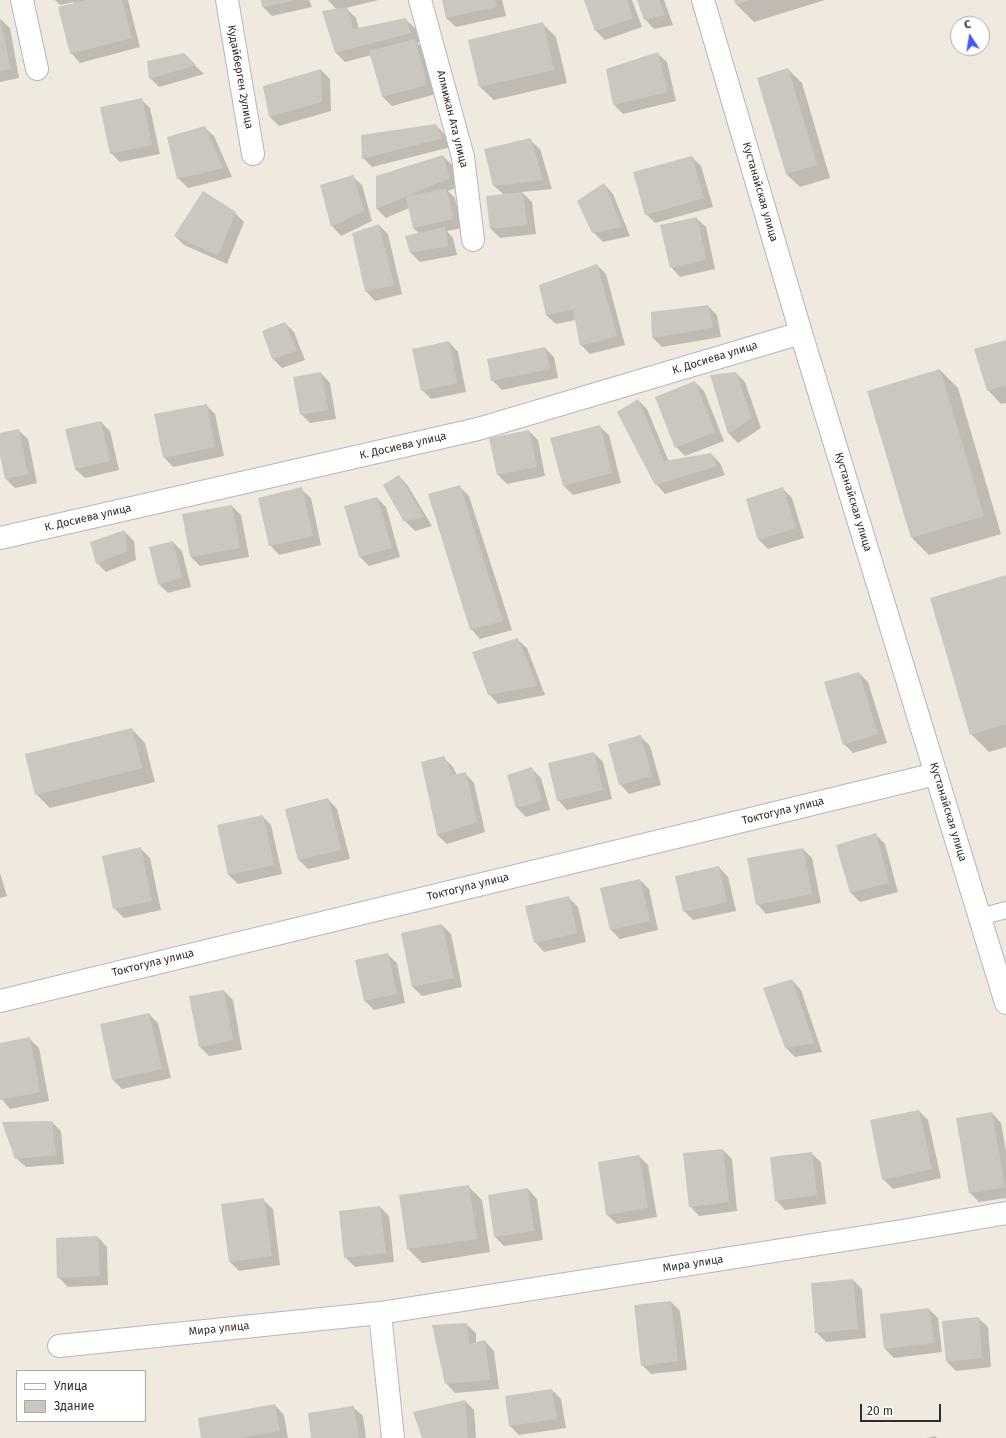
<!DOCTYPE html>
<meta charset="utf-8">
<style>
body{margin:0}
#map{position:relative;width:1006px;height:1438px;overflow:hidden;background:#f0e9e0;font-family:"Fira Sans",sans-serif}
canvas{display:block}
.legend{position:absolute;left:16px;top:1370px;width:130px;height:52px;box-sizing:border-box;background:#fff;border:1px solid #ababab;margin:0;padding:5px 7px;list-style:none;font-size:12px;color:#2e2e2e}
.legend li{display:flex;align-items:center;gap:8px;height:20px}
.legend b{width:20px;border:1px solid #ababab}
.north{position:absolute;left:950px;top:16px;width:40px;height:40px;box-sizing:border-box;background:#fff;border:1px solid #ababab;border-radius:50%;rotate:348deg;font-size:11px;font-weight:700;line-height:16px;text-align:center;color:#2e2e2e}
.north::after{content:'';display:block;margin:auto;width:14px;height:18px;background:#3d5bff;clip-path:polygon(50% 0,100% 100%,50% 72%,0 100%)}
.scale{position:absolute;left:860px;top:1404px;width:81px;height:18px;box-sizing:border-box;border:2px solid #2e2e2e;border-top:0;padding-left:5px;font-size:12px;line-height:14px;white-space:nowrap;color:#2e2e2e;-webkit-text-stroke:3px #fff;paint-order:stroke}
</style>
<div id="map">
<canvas width="1006" height="1438"></canvas>
<ul class="legend">
<li><b style="height:5px;background:#fff"></b>Улица</li>
<li><b style="height:11px;background:#cbc6bf"></b>Здание</li>
</ul>
<div class="north">С</div>
<div class="scale">20 m</div>
</div>
<script>
const ctx = document.querySelector('canvas').getContext('2d');
ctx.lineJoin = 'round';
function paint(path, color) { ctx.fillStyle = color; ctx.fill(path, 'evenodd'); }
function strokePath(path, color, width, dash) { ctx.strokeStyle = color; ctx.lineWidth = width; ctx.lineCap = dash ? 'butt' : 'round'; ctx.setLineDash(dash || []); ctx.stroke(path); }
function write(font, color, halo, rows, align = 'center') {
  ctx.font = font + ' "Fira Sans",sans-serif'; ctx.lineWidth = 3; ctx.setLineDash([]); ctx.textBaseline = 'middle'; ctx.strokeStyle = halo; ctx.fillStyle = color; for (const [text, x, y, turn = 0] of rows) {
    ctx.save(); ctx.translate(x, y); ctx.rotate((+turn || 0) * Math.PI / 180); ctx.textAlign = isNaN(turn) ? turn : align; if (halo) ctx.strokeText(text, 0, 0); ctx.fillText(text, 0, 0); ctx.restore();
  }
}
const shadow = new Path2D(`
 M55,0H130H128L140,47L80,63L71,53L74,2L60,5Z
 M262,0H309L312,7L272,16L263,7Z
 M328,0H378L346,8L356,18L359,29L405,19L415,28L420,42L417,43L424,49L436,94L392,106L383,97L372,55L345,62L336,53L323,12L337,10Z
 M443,0H502L506,16L456,27L446,18Z
 M585,0H632L642,27L605,40L596,31Z
 M638,0H664L673,25L654,29L645,19Z
 M735,0H825L754,22L736,4Z
 M0,19L10,28L19,78L0,82Z
 M542,23L556,37L567,83L494,100L480,87Z
 M657,53L667,62L676,101L623,114L614,105Z
 M183,54L204,74L159,87L150,78Z
 M788,69L802,83L830,178L800,187L786,174Z
 M321,70L330,79L331,111L279,126L270,117Z
 M141,99L150,108L160,154L120,162L111,153Z
 M436,125L445,135L451,147L372,167L363,158Z
 M204,127L214,136L232,177L188,188L178,178Z
 M530,140L540,149L552,189L522,192L532,202L536,234L500,238L491,229L504,195L493,185Z
 M443,156L452,165L458,187L448,191L455,198L462,228L447,231L453,238L457,255L420,262L411,253L406,237L420,234L413,228L409,208L386,218L377,209V177Z
 M692,157L701,166L713,207L655,223L646,214Z
 M352,176L362,185L372,221L341,236L332,226Z
 M604,184L613,194L630,236L603,242L593,232Z
 M235,213L244,222L227,264L184,245L175,236Z
 M696,218L706,227L715,269L680,277L671,267Z
 M379,225L388,234L402,294L375,301L366,291Z
 M597,265L606,274L625,345L590,354L581,345L576,320L556,324L546,315Z
 M708,306L717,315L721,337L662,347L653,338Z
 M285,323L294,332L305,360L282,368L273,359Z
 M1006,341V403L1001,404L988,390Z
 M449,342L458,352L466,392L431,399L422,390Z
 M545,348L554,357L558,378L502,390L492,380Z
 M940,370L958,388L1001,534L929,555L912,538Z
 M321,373L330,383L336,419L310,423L301,414Z
 M736,373L745,382L761,428L738,443L729,434L711,376Z
 M695,382L704,391L724,441L685,456L676,447Z
 M638,400L647,409L669,462L711,454L720,463L725,475L665,494L656,484Z
 M206,405L215,414L224,456L173,467L164,457Z
 M101,422L110,431L119,470L85,478L75,469Z
 M599,426L609,435L621,483L573,495L564,486Z
 M18,430L28,439L37,483L15,488L6,479L0,452V434Z
 M529,431L538,440L545,476L507,484L498,475L490,439Z
 M399,476L408,486L432,526L415,531L405,521Z
 M459,486L469,496L512,630L480,639L471,629Z
 M301,489L311,498L321,545L279,555L270,545Z
 M783,489L792,498L804,538L768,549L759,540Z
 M377,498L386,507L400,557L369,566L360,557Z
 M232,506L241,515L249,557L200,566L191,557Z
 M125,532L134,541L136,560L106,572L97,563Z
 M173,542L182,551L191,587L168,593L159,584L150,548Z
 M1006,577V747L989,752L971,734Z
 M517,639L527,648L545,695L498,704L489,694Z
 M859,673L868,682L887,743L853,753L844,744Z
 M132,729L145,743L155,782L50,808L36,794Z
 M641,737L650,746L661,785L629,794L620,784Z
 M594,753L603,762L612,799L567,810L558,800Z
 M443,757L453,767L457,775L465,773L474,783L485,832L447,844L437,835Z
 M532,769L541,778L550,810L526,817L517,808Z
 M328,799L337,809L350,859L308,869L299,860L286,810Z
 M262,816L271,825L282,874L238,884L229,875L218,826Z
 M876,835L885,844L898,892L860,902L851,893Z
 M140,848L150,858L161,910L124,918L114,908Z
 M803,849L812,858L821,903L766,914L757,904Z
 M719,867L728,877L736,911L693,920L684,911Z
 M0,873L7,896L0,898Z
 M640,880L649,889L658,930L620,939L611,930L601,889Z
 M568,897L578,907L586,942L544,952L535,942Z
 M442,925L451,934L462,987L422,996L413,987Z
 M387,954L397,963L405,1003L374,1010L365,1001Z
 M792,980L801,990L822,1052L795,1057L786,1048Z
 M224,991L233,1000L242,1050L209,1056L200,1047L190,997Z
 M149,1014L158,1023L171,1078L122,1089L113,1080Z
 M29,1038L39,1048L49,1101L10,1109L0,1097V1044Z
 M919,1111L928,1120L941,1178L893,1189L883,1179Z
 M992,1113L1001,1123L1006,1151V1198L979,1202L970,1193Z
 M52,1122L61,1131L64,1164L26,1167L16,1158Z
 M723,1150L732,1159L737,1211L699,1216L690,1206Z
 M811,1153L821,1162L826,1204L785,1210L776,1200Z
 M639,1156L648,1165L657,1217L617,1224L607,1215L599,1163Z
 M468,1186L482,1200L490,1252L422,1263L408,1249L400,1196Z
 M528,1189L537,1199L543,1240L504,1246L495,1237Z
 M263,1200L273,1209L280,1265L239,1271L230,1262Z
 M380,1207L389,1216L394,1262L355,1267L345,1257Z
 M98,1237L107,1247L108,1285L68,1287L58,1277Z
 M853,1280L862,1289L866,1338L826,1342L816,1332Z
 M671,1302L680,1311L687,1370L651,1374L642,1365Z
 M929,1309L938,1318L942,1352L894,1358L885,1349Z
 M978,1318L988,1327L991,1367L956,1371L947,1362Z
 M466,1324L476,1333V1343L485,1341L494,1351L499,1389L455,1393L446,1383Z
 M552,1390L561,1399L566,1428L519,1435L510,1426L506,1397Z
 M465,1401L474,1410L476,1438H423L414,1413Z
 M275,1405L284,1415L288,1438H202Z
 M353,1407L363,1416L366,1438H312Z
 M935,1436L937,1438H927Z`);
const building = new Path2D(`
 M86,0H122L132,38L70,54L58,7Z
 M261,0H292V1L262,7Z
 M442,0H495L497,7L446,18Z
 M584,0H627L633,18L595,31Z
 M637,0H659L665,15L644,20Z
 M734,0H749L736,5Z
 M347,7L353,29L406,18L411,33L335,53L322,11Z
 M0,18L11,69L0,71Z
 M543,22L554,70L479,87L468,40Z
 M415,39L427,85L382,97L369,51Z
 M658,52L668,92L613,105L606,69Z
 M184,53L196,65L149,79L147,61Z
 M788,68L817,165L786,174L757,78Z
 M321,69L322,102L269,117L263,86Z
 M142,98L152,145L110,154L100,107Z
 M436,124L443,138L362,159L361,135Z
 M205,126L223,168L177,179L167,137Z
 M531,138L543,180L493,186L484,149Z
 M443,155L450,178L376,209V176Z
 M692,156L704,198L645,215L633,172Z
 M353,175L364,211L331,227L320,185Z
 M604,183L622,227L592,233L577,201Z
 M446,188L454,219L413,228L406,197Z
 M203,191L236,212L218,255L174,236Z
 M523,192L527,225L490,229L486,196Z
 M697,217L706,260L670,268L660,225Z
 M379,224L394,285L365,292L352,233Z
 M445,227L448,246L410,253L405,236Z
 M597,264L617,336L580,346L573,310L546,315L539,285Z
 M708,305L713,328L652,338L651,312Z
 M285,322L297,351L272,359L262,331Z
 M1006,340V385L987,391L974,349Z
 M449,341L457,383L421,391L412,349Z
 M545,347L550,369L491,381L487,359Z
 M940,369L984,516L911,538L867,391Z
 M321,372L328,410L300,415L293,377Z
 M736,372L752,418L728,434L710,375Z
 M695,381L715,432L675,448L655,397Z
 M638,399L664,461L711,453L717,466L655,485L617,412Z
 M207,404L215,447L163,458L154,414Z
 M101,421L110,461L75,469L65,429Z
 M600,425L612,473L563,486L550,438Z
 M19,429L28,474L5,479L0,456V433Z
 M529,430L537,467L497,475L489,438Z
 M399,475L424,517L404,522L383,485Z
 M460,485L503,621L470,630L428,494Z
 M302,487L313,536L269,546L258,498Z
 M783,487L796,528L758,540L746,499Z
 M377,497L392,548L359,557L344,506Z
 M232,505L240,548L190,557L182,514Z
 M125,530L127,551L96,564L90,542Z
 M173,541L182,578L158,584L149,547Z
 M1006,575V724L970,735L930,598Z
 M518,638L537,686L488,695L472,652Z
 M859,672L878,734L843,745L824,682Z
 M132,728L142,768L35,795L25,754Z
 M641,735L652,776L619,785L608,744Z
 M594,752L603,790L557,801L548,763Z
 M444,756L453,775L466,772L477,822L437,835L421,762Z
 M532,767L542,801L516,808L507,775Z
 M328,798L341,850L298,860L285,809Z
 M263,815L274,865L228,875L217,825Z
 M876,833L889,883L850,893L836,845Z
 M141,847L152,901L113,909L102,856Z
 M803,848L812,894L756,905L747,858Z
 M719,866L727,902L683,912L675,876Z
 M640,879L650,921L610,930L600,888Z
 M569,896L577,933L534,943L525,906Z
 M442,924L454,978L412,987L401,933Z
 M388,953L397,994L364,1001L355,960Z
 M792,979L814,1043L785,1048L763,988Z
 M224,990L233,1040L199,1047L189,996Z
 M149,1013L162,1069L112,1080L100,1024Z
 M30,1037L40,1092L0,1100V1043Z
 M919,1110L932,1169L882,1180L870,1120Z
 M992,1112L1005,1187L969,1193L956,1118Z
 M52,1121L56,1155L15,1159L2,1122Z
 M723,1149L729,1202L689,1207L683,1153Z
 M812,1152L817,1195L775,1201L770,1157Z
 M639,1155L648,1208L606,1215L598,1162Z
 M469,1185L477,1239L407,1249L399,1195Z
 M528,1188L534,1231L494,1237L488,1195Z
 M264,1198L272,1256L229,1262L221,1204Z
 M380,1206L386,1253L344,1258L339,1211Z
 M98,1236L100,1276L57,1278L56,1238Z
 M853,1279L858,1329L815,1333L811,1283Z
 M671,1301L678,1361L641,1366L634,1305Z
 M929,1308L934,1343L884,1349L880,1314Z
 M979,1317L982,1358L946,1362L942,1321Z
 M467,1323L469,1344L485,1340L490,1380L445,1384L432,1325Z
 M552,1389L557,1419L509,1426L505,1396Z
 M465,1400L468,1438H422L413,1412Z
 M275,1404L280,1431L240,1438H201L198,1418Z
 M354,1406L359,1438H311L308,1413Z`);
const service = new Path2D(`
 M980,917L1006,910`);
const minor = new Path2D(`
 M22,0L37,69
 M227,0L253,154
 M420,0L463,157L473,240
 M0,538L478,429L801,333
 M0,1001L936,774
 M380,1313L393,1438
 M59,1346L380,1313L902,1231L1006,1213`);
const tertiary = new Path2D(`
 M703,0L801,333L1006,1003`);
const streetNames = [
 ["Кудайберген 2улица",240,77,80],
 ["Алмижан Ата улица",452,119,76],
 ["Кустанайская улица",760,192,74],
 ["К. Досиева улица",715,358,-17],
 ["К. Досиева улица",403,446,-13],
 ["Кустанайская улица",853,502,73],
 ["К. Досиева улица",88,518,-13],
 ["Токтогула улица",783,811,-14],
 ["Кустанайская улица",948,812,73],
 ["Токтогула улица",468,887,-14],
 ["Токтогула улица",153,963,-14],
 ["Мира улица",693,1264,-9],
 ["Мира улица",219,1329,-6]
];
paint(shadow, '#0003');
paint(building, '#cbc6bf');
strokePath(service, '#b4b5c2', 18);
strokePath(minor, '#b4b5c2', 24);
strokePath(tertiary, '#b4b5c2', 24);
strokePath(service, '#fff', 16);
strokePath(minor, '#fff', 22);
strokePath(tertiary, '#fff', 22);
write('11px', '#2e2e2e', '#fff', streetNames);
</script>
